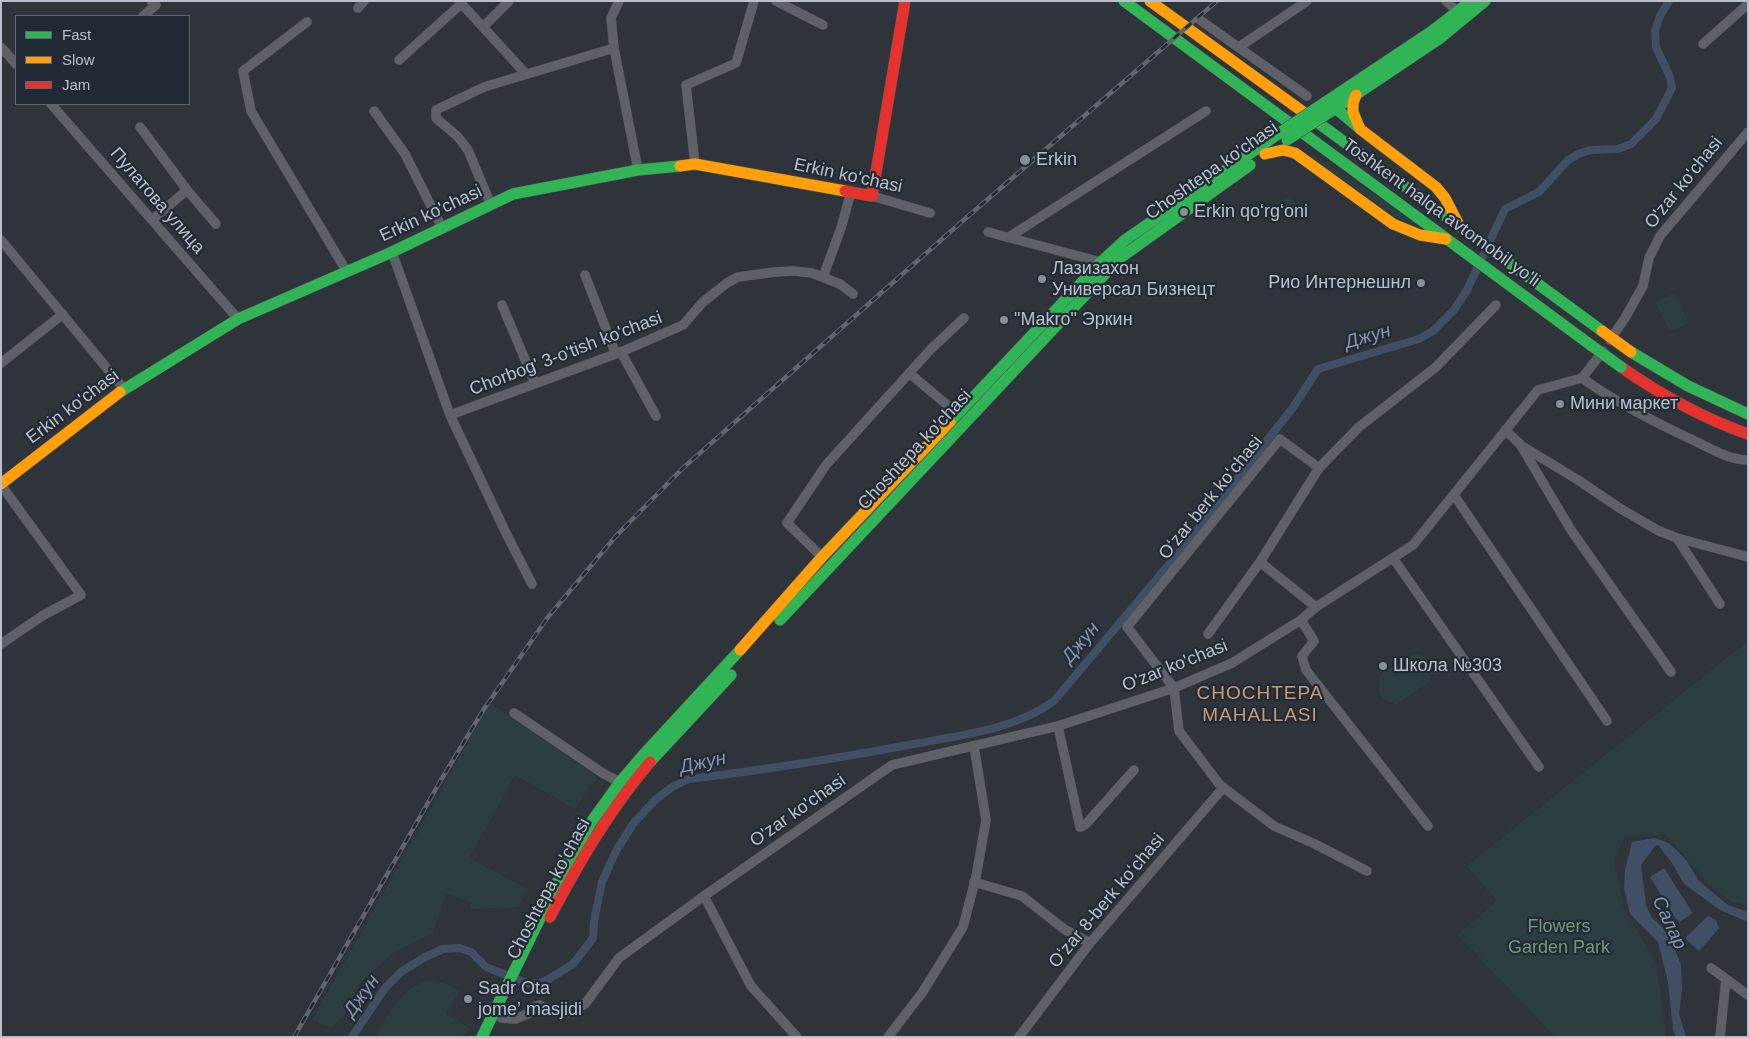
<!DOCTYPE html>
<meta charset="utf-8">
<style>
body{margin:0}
#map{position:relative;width:1749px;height:1038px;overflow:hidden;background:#2f343b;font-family:Helvetica,sans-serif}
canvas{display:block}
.frame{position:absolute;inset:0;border:2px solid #bac0ca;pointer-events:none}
.legend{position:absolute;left:15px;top:15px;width:175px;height:90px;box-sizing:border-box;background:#222a35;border:1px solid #5f6671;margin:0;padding:6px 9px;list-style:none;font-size:15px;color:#bac0ca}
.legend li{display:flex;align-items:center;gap:10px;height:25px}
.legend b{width:25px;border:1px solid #5f6671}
</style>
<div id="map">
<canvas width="1749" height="1038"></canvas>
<div class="frame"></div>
<ul class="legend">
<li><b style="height:6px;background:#30b455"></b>Fast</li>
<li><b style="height:6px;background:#ff9f0a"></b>Slow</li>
<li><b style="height:6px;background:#e5322d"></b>Jam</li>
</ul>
</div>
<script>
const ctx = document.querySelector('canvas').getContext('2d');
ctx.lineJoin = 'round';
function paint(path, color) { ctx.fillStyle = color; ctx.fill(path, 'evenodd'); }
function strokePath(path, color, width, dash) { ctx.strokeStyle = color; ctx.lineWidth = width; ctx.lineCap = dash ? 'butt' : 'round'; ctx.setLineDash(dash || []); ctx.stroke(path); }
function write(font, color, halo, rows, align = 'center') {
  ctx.font = font + ' Helvetica,sans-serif'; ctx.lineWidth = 4.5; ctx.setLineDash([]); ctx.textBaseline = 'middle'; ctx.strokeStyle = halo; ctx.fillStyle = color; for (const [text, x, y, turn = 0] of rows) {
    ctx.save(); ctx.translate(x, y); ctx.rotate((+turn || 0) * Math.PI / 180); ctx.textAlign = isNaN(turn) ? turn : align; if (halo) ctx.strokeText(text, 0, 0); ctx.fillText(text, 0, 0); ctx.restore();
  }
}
const green = new Path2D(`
 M1304,149L1380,198L1421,228L1396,217L1312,158Z
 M1290,195L1298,207L1278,220L1270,209Z
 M1675,293L1689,323L1670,332L1655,302Z
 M1748,641V905L1732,902L1710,886L1666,835L1625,836L1614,860L1624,909L1656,963L1666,1037H1555L1458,935L1497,901L1467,866Z
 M1412,654C1428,654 1437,667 1429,682L1397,704C1379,700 1377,693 1380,676Z
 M490,703L596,776L575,809L515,775L469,858L528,889L518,907L470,909L471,902L445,893L433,933L393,953L360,983L344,1015L332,1028L312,1020Z
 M429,981L443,983L460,990L446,1014L471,1029L461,1037H375C389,1014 401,987 429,981Z`);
const water = new Path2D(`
 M1654,838L1669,843L1687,861L1699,881L1728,905L1748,912V922L1720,910L1684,884L1672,863L1658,845H1656L1641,865L1646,905L1652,918L1665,929L1670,937L1681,965L1682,989L1679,1014L1686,1037H1676L1673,1029L1668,982L1658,942L1630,914L1624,888L1625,870L1632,842Z
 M1664,868L1693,913L1680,922L1676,919L1650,877Z
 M1708,916L1716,920L1719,928L1699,951L1685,938Z`);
const canal = new Path2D(`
 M352,1037L385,988L401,972L425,957L443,949L459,948L471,952L486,967L529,984L539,983L549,979L573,964L593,938L594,921L602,882L616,851L633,824L655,800L672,787L689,779C765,770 839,758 914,744C961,735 1014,730 1054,701L1192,537L1294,406L1318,369L1419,339L1433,331L1454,310L1467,290L1505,209L1539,192L1568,160L1578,154L1590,150L1618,149L1631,144L1656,119L1672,88L1669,75L1656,47L1655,31L1660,16L1669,1`);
const street = new Path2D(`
 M459,1L526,74
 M619,1L611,18L614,48L638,170
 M776,1L823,25
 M1446,1L1458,12
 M358,8L364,1
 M143,16L156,5L151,1
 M1200,20L1307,96
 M307,22L243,71L251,111L347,272
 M483,27L509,1
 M1703,44L1748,4
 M1,47L16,64
 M1239,47L1307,1
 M399,60L461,4
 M51,104L238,319
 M374,111L405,154L442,228
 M140,127L187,190L216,224
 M695,164L686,85L736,63L754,1
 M872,196L930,213
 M491,205L468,150L458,137L436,118V110L484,87L614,48
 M152,220L187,190
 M988,232L1101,262L1103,264
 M1009,237L1206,111
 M1,240L124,389
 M392,252L450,415L506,533L532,584
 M585,275L615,352H621L656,416
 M823,277L841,228L851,192
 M502,305L535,383
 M1610,340L1625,318L1643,286L1649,258L1660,236L1748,132
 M1,363L63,314
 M909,373L958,414
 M1582,378C1618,404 1658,424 1697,442C1713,450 1730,460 1748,460
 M450,415L621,352L683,325L703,302L727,283L738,277L775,272L794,271L812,273L840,284L853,294
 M1505,430L1520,444L1571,530L1671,672
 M1522,446L1578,480L1621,509L1659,531L1677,538L1748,557
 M1319,468L1280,439L1127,627L1174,688L1179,731L1220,785L1274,826L1315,844L1367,871
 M1,485L81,595L42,616L1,644
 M1454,495L1607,721
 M1677,538L1720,604
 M822,557L787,523L826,465L931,349L964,318
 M1393,558L1539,767
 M1260,562L1316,607
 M1301,620L1314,641L1302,656L1306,670L1428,826
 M1208,634L1260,562L1319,468L1359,427L1436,367L1496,305
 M514,713L604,774L620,782
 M1058,726L1080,827H1081L1086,824L1134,770
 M974,882L1022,896L1064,929L1090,943
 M704,896L751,986L797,1037
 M1711,968L1748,995
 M501,1018L515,1019L530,1013L534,1007L539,1005L562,1013L572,1012L585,1004L619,958L704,896L892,765L1058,726L1174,688L1232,663L1301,620L1316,607L1413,545L1538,390L1582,378L1603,351
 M888,1037L922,993L963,927L976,877L986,820L974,746
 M1019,1037L1090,943L1223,788
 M1720,1037L1726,979`);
const fast = new Path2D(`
 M1124,1L1592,346
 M1327,101L1358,127
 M1324,103L1432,31L1471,1
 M1330,112L1439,39L1485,1
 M1317,122L1602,331
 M1631,352L1688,386L1748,414
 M120,392L238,319L392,252L513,194L638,170L680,166
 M950,422L1101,262L1125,240L1281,132
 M780,620L1120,258L1250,165
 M650,762L731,675
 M482,1037L566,865L592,821L620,782L644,754L740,650`);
const slow = new Path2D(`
 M1150,1L1317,122
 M1356,95L1353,103V112L1360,129L1436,187L1445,198L1458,223
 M1265,154L1283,150L1295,153L1393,224L1420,235L1446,239
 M680,166L695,164L845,191
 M1,484L120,392
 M740,650L822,557L950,422`);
const jam = new Path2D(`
 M845,191L872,196L905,1
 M1621,367C1661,395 1702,418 1748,434
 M550,917C579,862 610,809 650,762`);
const rail = new Path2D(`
 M294,1037L441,780L484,709L548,617L616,536L683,468L958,225L1217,1`);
const fastBridge = new Path2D(`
 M1281,132L1324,103
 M1287,140L1330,112
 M1592,346L1621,367`);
const slowBridge = new Path2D(`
 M1602,331L1631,352`);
const markers = [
 [1025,160,6,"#898f98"],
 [1184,212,5,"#898f98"],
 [1042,279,5,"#898f98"],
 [1421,283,5,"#898f98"],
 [1004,320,5,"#898f98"],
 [1560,404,5,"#898f98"],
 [1383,666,5,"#898f98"],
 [468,999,5,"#898f98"]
];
const poiNames = [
 ["Erkin",1036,160],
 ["Erkin qoʻrgʻoni",1194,212],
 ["Лазизахон",1052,269],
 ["Универсал Бизнецт",1052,290],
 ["Рио Интернешнл",1411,283,"right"],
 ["\"Makro\" Эркин",1014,320],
 ["Мини маркет",1570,404],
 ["Школа №303",1393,666],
 ["Sadr Ota",478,989],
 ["jome’ masjidi",478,1010]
];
const streetNames = [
 ["Choshtepa ko'chasi",1212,171,-35],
 ["Erkin ko'chasi",848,176,12],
 ["O'zar ko'chasi",1684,183,-51],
 ["Пулатова улица",157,201,49],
 ["Toshkent halqa avtomobil yo'li",1441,213,36],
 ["Erkin ko'chasi",431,214,-25],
 ["Chorbog' 3-o'tish ko'chasi",566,354,-21],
 ["Erkin ko'chasi",73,407,-37],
 ["Choshtepa ko'chasi",915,450,-47],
 ["Oʻzar berk koʻchasi",1211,498,-51],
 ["O'zar ko'chasi",1175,666,-22],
 ["O'zar ko'chasi",798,811,-35],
 ["Choshtepa ko'chasi",549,889,-62],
 ["Oʻzar 8-berk koʻchasi",1107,901,-50]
];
const parkNames = [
 ["Flowers",1559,927],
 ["Garden Park",1559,948]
];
const waterNames = [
 ["Джун",1368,337,-16],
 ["Джун",1081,643,-50],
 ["Джун",703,763,-12],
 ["Салар",1669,923,65],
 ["Джун",362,996,-54]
];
const neighbourhoodNames = [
 ["CHOCHTEPA",1260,694],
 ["MAHALLASI",1260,716]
];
paint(green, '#2d3e41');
paint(water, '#414f65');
strokePath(canal, '#414f65', 8);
strokePath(street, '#4c5055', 10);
strokePath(fast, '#4c5055', 12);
strokePath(slow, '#4c5055', 12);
strokePath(jam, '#4c5055', 12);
strokePath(street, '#5e6268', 9);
strokePath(fast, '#30b455', 11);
strokePath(slow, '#ff9f0a', 11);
strokePath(jam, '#e5322d', 11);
strokePath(rail, '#63666c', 4.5);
strokePath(rail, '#222a35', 2.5, [8]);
strokePath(fastBridge, '#4c5057', 12, []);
strokePath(slowBridge, '#4c5057', 12, []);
strokePath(fastBridge, '#30b455', 11);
strokePath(slowBridge, '#ff9f0a', 11);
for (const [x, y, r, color] of markers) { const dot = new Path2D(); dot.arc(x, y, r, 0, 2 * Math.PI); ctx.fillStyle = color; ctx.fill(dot); strokePath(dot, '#222a35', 2); }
write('18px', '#bac0ca', '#222a35', poiNames, 'left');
write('18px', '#bac0ca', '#222a35', streetNames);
write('18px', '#74987d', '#222a35', parkNames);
write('italic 19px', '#8696ae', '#222a35', waterNames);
ctx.letterSpacing = '1px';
write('19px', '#cb9b74', '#222a35', neighbourhoodNames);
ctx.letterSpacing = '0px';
</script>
